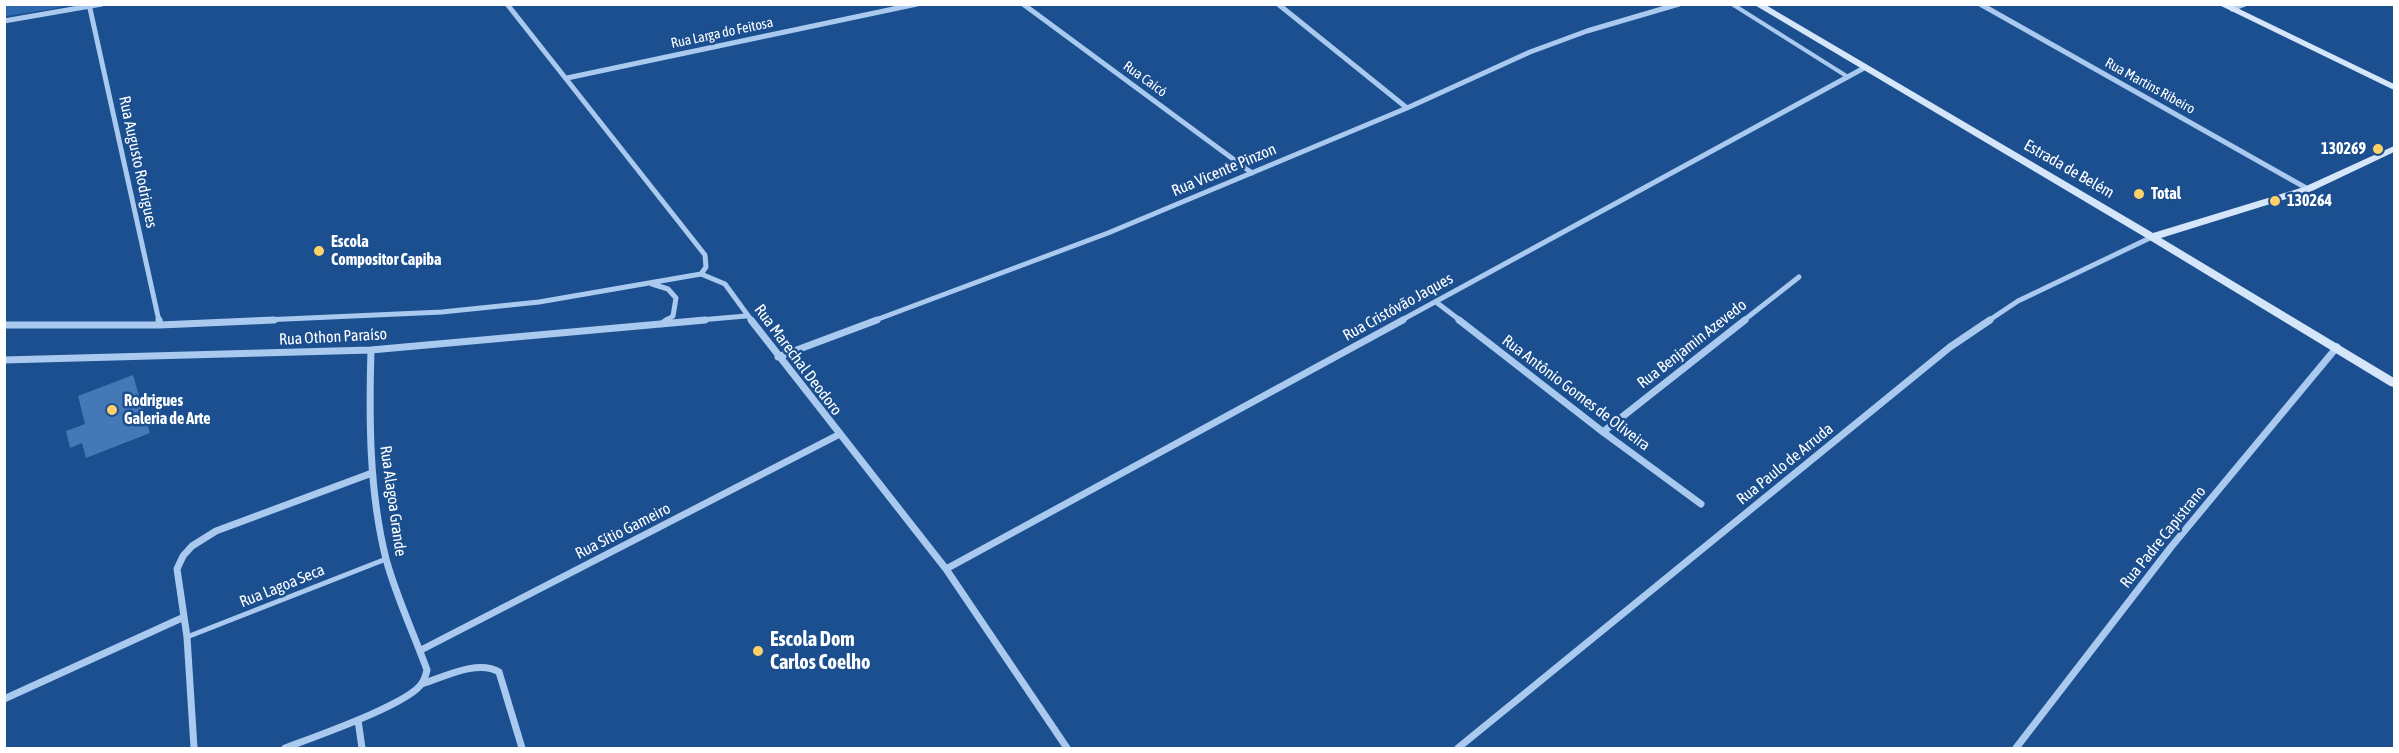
<!DOCTYPE html>
<meta charset="utf-8">
<style>
body{margin:0}
#map{position:relative;width:2399px;height:753px;overflow:hidden;background:#1b4f8f;font-family:"Asap Condensed",sans-serif}
canvas{display:block}
.frame{position:absolute;inset:0;border:6px solid #fff;pointer-events:none}
</style>
<div id="map">
<canvas width="2399" height="753"></canvas>
<div class="frame"></div>
</div>
<script>
const ctx = document.querySelector('canvas').getContext('2d');
ctx.lineJoin = 'round';
function paint(path, color) { ctx.fillStyle = color; ctx.fill(path, 'evenodd'); }
function strokePath(path, color, width, dash) { ctx.strokeStyle = color; ctx.lineWidth = width; ctx.lineCap = dash ? 'butt' : 'round'; ctx.setLineDash(dash || []); ctx.stroke(path); }
function write(font, color, halo, rows, align = 'center') {
  ctx.font = font + ' "Asap Condensed",sans-serif'; ctx.lineWidth = 5; ctx.setLineDash([]); ctx.textBaseline = 'middle'; ctx.strokeStyle = halo; ctx.fillStyle = color; for (const [text, x, y, turn = 0] of rows) {
    ctx.save(); ctx.translate(x, y); ctx.rotate((+turn || 0) * Math.PI / 180); ctx.textAlign = isNaN(turn) ? turn : align; if (halo) ctx.strokeText(text, 0, 0); ctx.fillText(text, 0, 0); ctx.restore();
  }
}
const green = new Path2D(`
 M5,4H67V5L52,9L5,16Z`);
const building = new Path2D(`
 M133,375L150,433L86,458L82,443L70,448L66,431L85,424L78,396Z`);
const laneFar1 = new Path2D(`
 M1732,4L1848,77`);
const lane = new Path2D(`
 M187,637L386,559`);
const streetFar1 = new Path2D(`
 M89,4L159,321
 M507,4L705,255L706,267L701,274
 M1023,4L1252,173
 M1278,4L1407,108
 M1980,4L2308,189
 M2232,9L2245,4
 M4,21L102,4
 M567,78L917,4
 M652,284L668,289L676,298L673,316L666,321
 M1436,302L1461,321
 M241,321L442,312L539,302L701,274L725,284L752,321
 M688,321L746,316
 M873,321L1108,233L1407,108L1530,52L1587,31L1679,4
 M1400,321L1864,68
 M1743,321L1799,277
 M1988,321L2018,301L2152,237`);
const street = new Path2D(`
 M159,320L160,325
 M751,320L946,569L1067,748
 M1459,320L1603,432L1701,504
 M662,324L668,320
 M4,325H160L274,320
 M778,357L877,320
 M4,360L371,350L705,320
 M1603,432L1745,320
 M946,569L1403,320
 M421,650L838,435
 M422,684C444,677 478,659 499,672L522,748
 M4,699L184,617
 M358,720L362,748
 M194,748L187,637L177,569L183,556L192,546L216,531L372,473
 M285,748C311,738 410,704 422,683C425,679 426,674 427,670C414,634 396,596 386,559C369,491 369,419 371,350
 M1458,748L1950,347L1990,320
 M2016,748L2171,547L2337,347`);
const secondary = new Path2D(`
 M1753,4H1764L2153,233L2304,187L2394,146V152L2312,191L2161,238L2394,378V387L2390,386L2148,239Z
 M2217,4H2229L2394,84V90Z`);
const markers = [
 [2378,149,6,"#ffd166"],
 [2139,194,6,"#ffd166"],
 [2275,201,6,"#ffd166"],
 [319,251,6,"#ffd166"],
 [112,410,6,"#ffd166"],
 [758,651,6,"#ffd166"]
];
const farStreetnames = [
 ["Rua Larga do Feitosa",722,33,-12],
 ["Rua Caicó",1145,79,36],
 ["Rua Martins Ribeiro",2150,86,29]
];
const poiNames = [
 ["130269",2366,149,"right"],
 ["Total",2151,194],
 ["130264",2287,201],
 ["Escola",331,242],
 ["Compositor Capiba",331,260],
 ["Rodrigues",124,401],
 ["Galeria de Arte",124,419]
];
const streetNames = [
 ["Rua Augusto Rodrigues",138,162,78],
 ["Estrada de Belém",2069,169,30],
 ["Rua Vicente Pinzon",1224,170,-23],
 ["Rua Cristóvão Jaques",1398,307,-29],
 ["Rua Othon Paraíso",333,337,-3],
 ["Rua Benjamin Azevedo",1692,344,-38],
 ["Rua Marechal Deodoro",798,360,53],
 ["Rua Antônio Gomes de Oliveira",1576,393,37],
 ["Rua Paulo de Arruda",1785,464,-39],
 ["Rua Alagoa Grande",393,501,82],
 ["Rua Sítio Gameiro",623,531,-27],
 ["Rua Padre Capistrano",2163,537,-51],
 ["Rua Lagoa Seca",282,586,-22]
];
const nearPoinames = [
 ["Escola Dom",770,640],
 ["Carlos Coelho",770,663]
];
paint(green, '#2e69ad');
paint(building, '#4478b7');
strokePath(laneFar1, '#a9c9ee', 4);
strokePath(lane, '#a9c9ee', 5);
strokePath(streetFar1, '#a9c9ee', 5);
strokePath(street, '#a9c9ee', 7);
paint(secondary, '#d6e6fa');
for (const [x, y, r, color] of markers) { const dot = new Path2D(); dot.arc(x, y, r, 0, 2 * Math.PI); ctx.fillStyle = color; ctx.fill(dot); strokePath(dot, '#1b4f8f', 2); }
write('14px', '#fff', '#1b4f8f', farStreetnames);
write('bold 16px', '#fff', '#1b4f8f', poiNames, 'left');
write('16px', '#fff', '#1b4f8f', streetNames);
write('bold 20px', '#fff', '#1b4f8f', nearPoinames, 'left');
</script>
